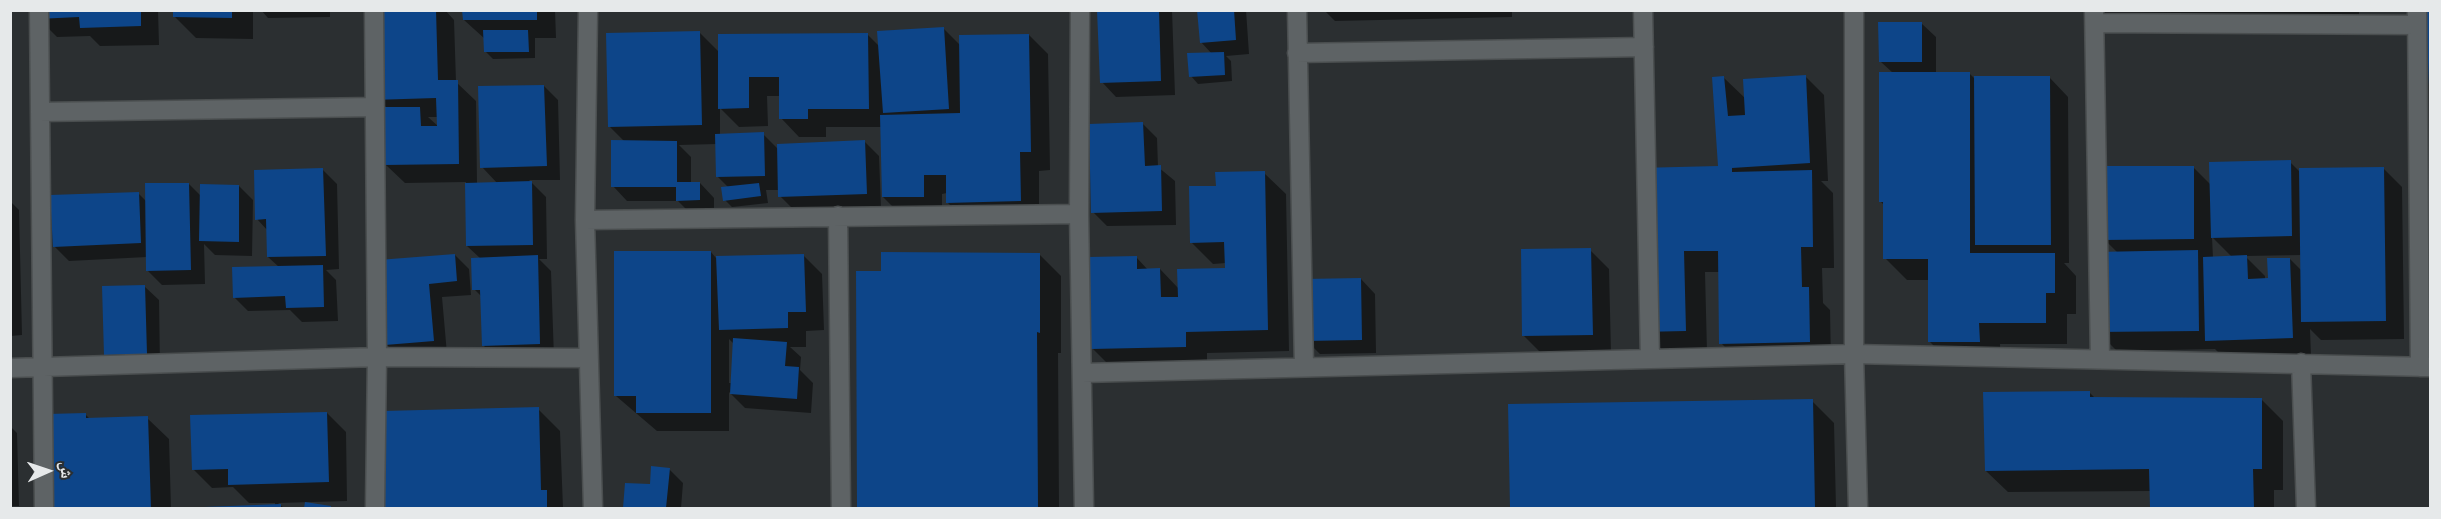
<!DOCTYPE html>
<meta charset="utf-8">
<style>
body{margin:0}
#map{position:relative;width:2441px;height:519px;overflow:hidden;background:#2b2f31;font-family:"Roboto Condensed","Noto Naskh Arabic",sans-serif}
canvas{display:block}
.frame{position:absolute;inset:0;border:12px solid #e6e9ea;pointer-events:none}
.north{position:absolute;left:18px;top:441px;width:60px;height:60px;-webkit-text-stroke:4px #2b2f31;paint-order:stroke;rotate:87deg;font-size:16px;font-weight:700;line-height:24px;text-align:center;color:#e6e9ea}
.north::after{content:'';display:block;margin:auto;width:21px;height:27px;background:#e6e9ea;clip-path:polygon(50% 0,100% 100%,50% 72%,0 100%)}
</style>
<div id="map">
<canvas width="2441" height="519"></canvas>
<div class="frame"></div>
<div class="north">ش</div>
</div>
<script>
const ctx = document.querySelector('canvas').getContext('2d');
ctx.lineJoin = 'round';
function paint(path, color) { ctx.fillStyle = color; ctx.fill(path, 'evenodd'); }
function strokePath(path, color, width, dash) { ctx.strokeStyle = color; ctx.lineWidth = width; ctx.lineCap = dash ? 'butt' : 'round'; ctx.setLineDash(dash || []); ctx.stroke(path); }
const shadow = new Path2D(`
 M38,10H158L159,45L100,46L90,36L57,37L38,18Z
 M174,10H253V39L196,38L174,16Z
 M261,10H330V17L268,18Z
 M372,10H445L454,20L456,82L476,101L477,184H498L482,167L544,86L558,100L560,180H529L546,197L547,259H539L551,271L554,358L498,360L484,346L482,297L474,289L481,259L467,246L466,182L405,183L386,165L374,99ZM428,117H438L439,127Z
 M464,10H555L556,38H535V58L493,59L485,51V39L464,20Z
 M1099,10H1172L1175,95L1116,97L1102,82Z
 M1198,10H1246L1249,54L1226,56L1231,61L1232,81L1198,84L1191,76L1212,54L1201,42Z
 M1324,10H1512V17L1335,21Z
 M2098,10H2359V26L2109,22Z
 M2427,10H2430V96Z
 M1921,23L1936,37V73H1969L1976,80L2050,78L2068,97L2069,263H2064L2076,276V314H2067V344H2000L2001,363H1951L1929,341V280H1907L1885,258V206L1880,201L1893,73L1881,62Z
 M943,28L961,46L1029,35L1048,54L1050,170L1039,171V220L966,221L947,202V193L942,194V215L902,216L883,197L882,127H826V137H799L781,118L780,96H767L768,126L739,127L720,108V135L763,134L778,149L865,142L879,156L881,208L794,210L780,196V190H766L768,203L732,207L725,200L729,188L717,176V144L679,145L691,157V183H700L714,198V214H691L678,201H627L613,186L625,142L610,127L700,33L720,53L867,34L880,47Z
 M1805,76L1824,95L1828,181H1821L1833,193L1834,268H1822L1823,303L1830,310L1831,363L1743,365L1721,343L1720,272H1705L1707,352L1664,353L1642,332L1720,168L1724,78L1746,99Z
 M1142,123L1157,138L1158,167L1175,181L1176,225L1107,226L1093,212Z
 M2290,162L2300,172L2383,168L2402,187L2404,339L2321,340L2310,329L2311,356L2225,359L2215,349L2117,351L2098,332L2118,253L2105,240L2193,167L2211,185ZM2212,237L2232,257L2213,258ZM2302,255V271L2290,259L2269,279H2265V276L2245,256Z
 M323,170L337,184L339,269L326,270L336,280L338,321L302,322L290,310L248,311L234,297L279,267L268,257V231L257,219Z
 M1264,173L1286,194L1289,351L1207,353V368L1114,370L1092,348L1137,258L1148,270L1160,269L1179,289L1226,270V263L1213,264L1191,242L1218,188Z
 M189,184L201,196L239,186L253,200L252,256L215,255L204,244L205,284L162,285L148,271L147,257L69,261L54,246L138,193L146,201Z
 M10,201L19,210L22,335L10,336Z
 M1590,250L1609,269L1611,353L1542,354L1523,335Z
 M711,252L716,258L803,255L822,274L824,330L806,331V347H790L801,357L800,370L813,383L811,413L745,408L729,392V431H657L616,396ZM729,339L734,344L732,383H729Z
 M1039,254L1061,276V353H1058L1059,508H859L858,272H883Z
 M455,255L469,269L471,295L442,297L447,354L400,358L386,344L379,262Z
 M1361,279L1375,294L1376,353L1320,354L1306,340Z
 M144,286L159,300L160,368L120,369L106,355Z
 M2089,392L2096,399H2261L2283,421V490H2274V508H2151V491L2008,492L1986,471Z
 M1812,401L1834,423L1836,508H1512L1509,405Z
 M538,409L560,431L563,508H377L386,495Z
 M327,413L346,432L347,501L278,503L284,508H192L275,506V503H249L233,487L212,488L193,469Z
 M85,414L91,420L147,418L169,439L171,508H51Z
 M10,426L17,433L19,506H10Z
 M669,469L683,483L681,508H624L626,484L651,486Z`);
const building = new Path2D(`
 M37,10H141V26L80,28L79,17L37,19Z
 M173,10H232V18L173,17Z
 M370,10H436L438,80H458L459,164L384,165L383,107H420L421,126H437L436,98L372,100Z
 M462,10H537V20H463Z
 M1097,10H1159L1161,81L1100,83Z
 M1197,10H1234L1236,40L1200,43Z
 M2426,10H2430V86H2429Z
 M1878,22H1922V62H1879Z
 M944,27L949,109L883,113L877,31Z
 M483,30H528L529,52H484Z
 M700,31L702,125L608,127L606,33Z
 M868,33L869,109H808V119H779V77H749V108L718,109V34Z
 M1029,34L1031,152H1020L1021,201L946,203V175H924V197H882L880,115L960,113L959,35Z
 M1224,52L1225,75L1189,77L1187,53Z
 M1879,72H1970V253H2055V293H2046V323H1979L1980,342H1928V259H1883V202H1879Z
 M1806,75L1810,163L1732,168V172L1812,170L1813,247H1801L1802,287H1809L1810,342L1719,344L1718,251H1684L1686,331L1640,332L1638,168L1718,166L1712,77L1724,76L1728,116L1745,115L1743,79Z
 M1974,76H2050L2051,245H1975Z
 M544,85L547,166L480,168L478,86Z
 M1143,122L1145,166L1161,165L1162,211L1091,213L1089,124Z
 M764,132L765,176L716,177L715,134Z
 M611,140L677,141V182H700V200L676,201V187H611Z
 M865,140L867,194L778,197L777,144Z
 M2291,160L2292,236L2211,238L2209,162Z
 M2102,166H2194V239L2103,240Z
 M2384,167L2386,321L2301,322L2299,168Z
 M323,168L326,256L267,257L266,219L255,220L254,170Z
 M1265,171L1268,330L1186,332V347L1091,349L1089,257L1137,256V269L1160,268L1161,297H1178L1177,269L1225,268L1224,242L1190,243L1189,186H1216L1215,172Z
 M532,181L533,245L466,246L465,183Z
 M145,183H189L191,270L146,271Z
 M759,183L761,196L723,201L721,187Z
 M200,184L239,185V242L199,241Z
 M139,192L141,243L53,247L50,195Z
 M1591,248L1593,335L1522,336L1521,249Z
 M2198,250L2199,331L2096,332L2095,252Z
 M614,251H711V413H636V396H614Z
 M881,252L1040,253V333L1037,332L1038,508H857L856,271H881Z
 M455,254L457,281L429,284L434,341L385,345L378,260Z
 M804,254L806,312H788V328L719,330L716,256Z
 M538,255L540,344L482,346L480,290H472L471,258Z
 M2247,255L2248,279L2268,278L2267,258H2290L2293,338L2205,341L2203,257Z
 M323,265L324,307L286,308L285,296L233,298L232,267Z
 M1361,278L1362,340L1305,341L1303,279Z
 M145,285L147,354L104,355L102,286Z
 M733,338L787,342L785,366L799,367L797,399L730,394Z
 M2090,391V397L2262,398V469H2253L2254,508H2150L2149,469L1985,471L1983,392Z
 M1813,399L1815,508H1510L1508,404Z
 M539,407L541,490H547V508H375V494H385L383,411Z
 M327,412L329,482L228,485V469L192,470L190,415Z
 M86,413V418L148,416L151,508H50L47,414Z
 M651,466L670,468L666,508H623L625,483L650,484Z
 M305,502L331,506V508H304Z
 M281,504V508H204V507Z`);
const street = new Path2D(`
 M39,10L44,508
 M374,10L377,357L375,508
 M588,10L585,220L593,508
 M1080,10L1079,214L1084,508
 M1297,10L1304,367
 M1643,10L1650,359
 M1854,10V354L1858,508
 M2094,10L2100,358
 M2417,10L2420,367
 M2095,23L2417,25
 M1297,53L1644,47
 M40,112L375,107
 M838,216L841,508
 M585,220L1079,214
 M2301,363L2306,508
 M10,368L377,357L588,358
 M1082,373L1854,354L2430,367`);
paint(shadow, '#0007');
paint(building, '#0d4589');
strokePath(street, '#4a4e4f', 21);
strokePath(street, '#5e6365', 18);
</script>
